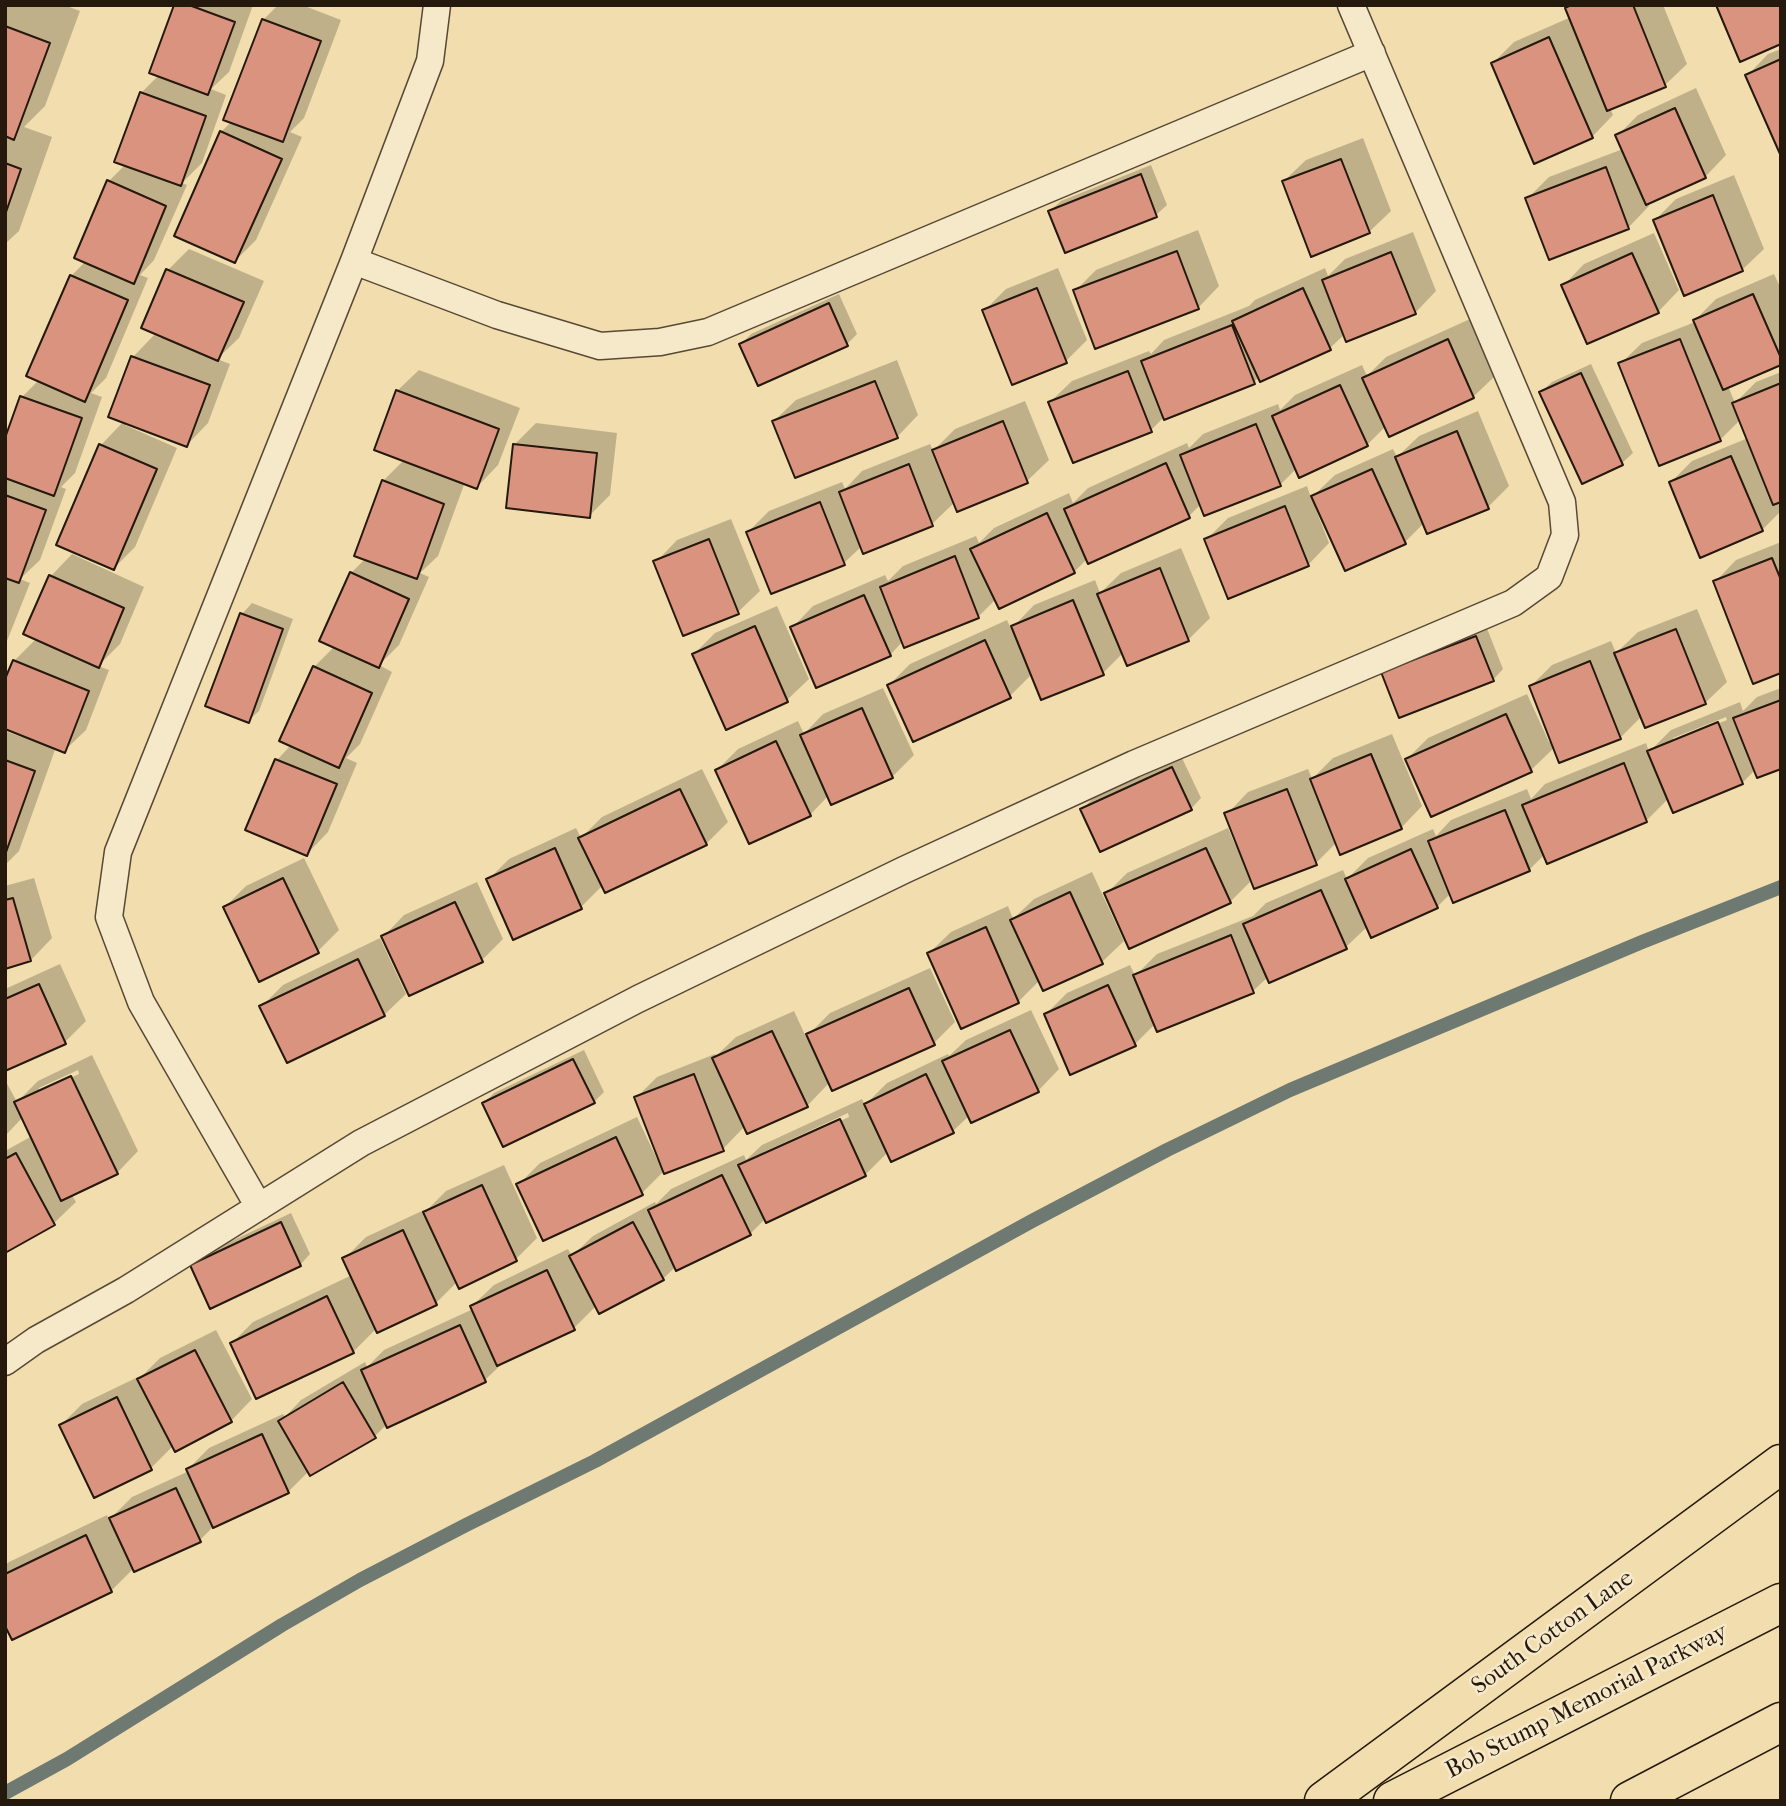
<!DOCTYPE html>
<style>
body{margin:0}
#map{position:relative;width:1786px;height:1806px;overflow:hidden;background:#f1ddad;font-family:"IM FELL French Canon",serif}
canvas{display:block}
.frame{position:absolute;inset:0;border:7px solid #25180d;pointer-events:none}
</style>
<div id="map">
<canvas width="1786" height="1806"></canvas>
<div class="frame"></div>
</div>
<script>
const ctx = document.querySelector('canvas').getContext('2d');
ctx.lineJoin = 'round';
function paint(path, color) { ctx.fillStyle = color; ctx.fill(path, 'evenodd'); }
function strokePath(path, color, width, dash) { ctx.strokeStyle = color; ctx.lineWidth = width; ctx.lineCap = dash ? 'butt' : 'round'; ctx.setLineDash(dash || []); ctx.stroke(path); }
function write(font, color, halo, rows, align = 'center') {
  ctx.font = font + ' "IM FELL French Canon",serif'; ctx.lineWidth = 5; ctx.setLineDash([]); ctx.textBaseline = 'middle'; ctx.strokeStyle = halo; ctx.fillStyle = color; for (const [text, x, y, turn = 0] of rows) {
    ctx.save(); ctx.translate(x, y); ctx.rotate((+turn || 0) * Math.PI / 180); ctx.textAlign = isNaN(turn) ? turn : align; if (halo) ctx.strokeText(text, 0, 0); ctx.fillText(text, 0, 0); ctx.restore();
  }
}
const shadow = new Path2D(`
 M5,5H64L80,11L45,106L24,127L52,137L19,231L5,244Z
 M176,5H253L229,72L211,89L226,95L202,163L182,183L187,185L154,260L140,275L148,278L106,378L91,393L102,397L75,473L61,487L66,489L40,560L20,579L30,583L5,646V443L22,397L39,380L71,276L86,261L109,181L125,165L141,93L159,75Z
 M278,5H302L341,20L304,118L290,132L302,137L256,240L235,261L221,132L232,121L263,20Z
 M1570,5H1663L1687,64L1665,85L1610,108L1613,115L1592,137L1493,63L1514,42L1571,17L1567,8Z
 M1781,49L1780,152L1747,76L1768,54Z
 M1696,88L1726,155L1705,177L1648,202L1649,206L1628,228L1527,199L1549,177L1623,149L1617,136L1638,115Z
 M1363,138L1391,211L1369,232L1284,181L1306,160Z
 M1151,165L1167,205L1156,215L1050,211L1061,201Z
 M1734,175L1764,249L1742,270L1655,220L1676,199Z
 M1198,230L1219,286L1198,308L1075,291L1096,270Z
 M1413,232L1436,291L1415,313L1345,334L1330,348L1259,377L1254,382L1163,418L1151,430L1050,402L1072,381L1149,351L1151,354L1164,340L1249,306L1255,300L1325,268L1328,276L1345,259Z
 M1654,233L1679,290L1658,312L1563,286L1584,264Z
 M189,249L264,281L239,338L217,359L230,364L208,423L187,445L126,422L125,425L177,448L135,547L114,568L58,545L101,445L124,421L133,357L154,335L161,338L163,335L168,270Z
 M1058,268L1087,340L1066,361L984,311L1006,289Z
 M1774,274L1781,289V363L1728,386L1735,403L1756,382L1781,372V511L1762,530L1671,482L1692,461L1748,438L1741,419L1720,440L1620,364L1642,343L1695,322V320L1716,299Z
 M839,294L857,334L847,344H741L751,334Z
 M1470,319L1495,376L1473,397L1386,426L1367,445L1297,468L1280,485L1201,504L1189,516L1089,561L1088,558L1074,572L996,599L978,617L903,641L890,655L792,628L813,606L885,575L888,581L903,566L976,536L979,543L994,528L1069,493L1073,503L1088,488L1187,443L1189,448L1203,434L1278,404L1280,410L1295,395L1362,365L1367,376L1386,357Z
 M897,360L918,415L897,437L774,421L796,400Z
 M1591,364L1633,453L1622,463L1583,482L1541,392L1552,382Z
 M419,370L520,408L498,465L477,487L465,482L438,556L420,573L429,577L399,645L379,665L392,672L360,744L346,758L357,763L328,832L307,854L248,829L277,760L292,744L314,667L335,646L351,573L366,558L383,481L405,459L397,391Z
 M1025,401L1049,460L1027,481L958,509L955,502L932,524L864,551L862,546L844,563L748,532L769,511L842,482L845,489L862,471L930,444L933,451L955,429Z
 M1478,411L1509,486L1488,507L1424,523L1405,542L1318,506L1315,507L1329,543L1308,565L1206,540L1228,518L1307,486L1311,498L1335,475L1393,449L1397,457L1419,436Z
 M536,423L617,433L610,495L589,516L515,444Z
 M731,519L760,591L738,612L656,562L677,540Z
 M1781,542V671L1715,582L1736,560Z
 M1181,548L1210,618L1188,640L1123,653L1103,673L1032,674L1010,696L914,740L889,685L910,664L1007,620L1011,629L1034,605L1095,580L1100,593L1121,573Z
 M72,554L144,587L120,644L98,666L109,670L86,730L64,751L56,747L19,851L5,865V731L22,737L23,734L14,661L37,638L51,576Z
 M252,603L293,619L259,711L248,721L207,705L242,614Z
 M777,606L809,679L787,700L727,727L694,654L715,633Z
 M1697,609L1727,682L1705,703L1642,716L1620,738L1555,747L1531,770L1407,759L1428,738L1527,694L1549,742L1552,740L1531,686L1552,665L1611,641L1616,653L1638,632Z
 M1486,626L1503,669L1493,680L1384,672Z
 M883,688L914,755L892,777L832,803L828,796L810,815L717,770L738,749L798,721L804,734L823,714Z
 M1781,688V767L1756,769L1742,783L1669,798L1646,821L1545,854L1529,870L1454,900L1451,893L1437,907L1368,926L1346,947L1268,977L1253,991L1155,1024L1135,1044L1046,1014L1067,993L1130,965L1135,976L1157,954L1253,916L1266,903L1343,870L1347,879L1368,858L1433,829L1436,836L1451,820L1527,789L1531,799L1545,784L1646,743L1649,752L1671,730L1740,702L1743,711L1757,697ZM1726,717L1727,720L1673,742V738Z
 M1392,734L1422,806L1401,828L1337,842L1316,863L1252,880L1230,902L1106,894L1127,873L1228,828L1235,844L1238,843L1227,814L1248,792L1308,769L1312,779L1333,758Z
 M1182,758L1201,798L1191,809L1082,810L1092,799Z
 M702,769L728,822L706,844L603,885L581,907L488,880L509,859L576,828L581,838L602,817Z
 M304,858L339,930L318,951L225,907L246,886Z
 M1092,872L1124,941L1102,962L1044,989L1040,980L1018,1002L962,1026L929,953L951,932L1008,906L1013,919L1034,899Z
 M34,878L52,938L31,960L5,967V886Z
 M477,882L503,939L482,960L383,937L404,915Z
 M380,938L406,994L384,1015L261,1007L283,985Z
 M60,964L86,1021L65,1042L5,1069V989Z
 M930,968L955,1022L934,1043L830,1082L807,1106L745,1126L723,1149L665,1170L642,1193L519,1184L540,1163L637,1117L657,1159L660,1158L636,1098L657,1077L715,1054L716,1056L736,1037L794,1011L806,1037L830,1013Z
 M1031,1010L1059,1069L1038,1091L970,1115L953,1131L892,1160L888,1152L865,1175L765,1219L750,1234L676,1266L663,1279L597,1305L574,1328L506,1360L485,1380L388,1426L387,1424L375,1436L309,1471L288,1492L216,1524L200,1540L134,1568L111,1591L13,1637L5,1622V1565L9,1562L107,1515L109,1520L132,1497L189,1471L188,1469L209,1448L283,1414L285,1417L301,1400L365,1362L367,1367L384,1350L473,1309L472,1306L494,1285L568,1249L572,1256L593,1236L655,1202L656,1204L671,1189L744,1155L746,1160L762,1145L862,1099L865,1105L887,1083L948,1054L949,1056L966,1040ZM848,1113L849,1117L764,1156V1152Z
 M584,1050L604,1092L594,1102L484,1103L494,1093Z
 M92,1055L138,1151L117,1173L71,1194L76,1202L54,1223L5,1251V1151L32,1136L23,1117L5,1136V1080L17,1102L38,1081ZM78,1070L79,1074L39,1092V1088Z
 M504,1165L537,1238L516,1259L457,1282L436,1303L377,1328L353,1352L232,1343L253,1322L352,1275L345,1258L366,1237L424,1210L425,1212L446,1191Z
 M291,1213L310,1254L300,1265H192L202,1255Z
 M216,1330L252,1399L231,1421L173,1446L151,1468L61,1425L82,1404L138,1377L139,1379L160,1358Z`);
const stream = new Path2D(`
 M5,1793L67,1759L282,1625L360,1580L466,1525L595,1461L1032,1221L1167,1150L1290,1090L1642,942L1781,887`);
const building = new Path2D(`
 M174,5H189L235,22L208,95L149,73Z
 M1571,5H1633L1666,87L1607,111L1565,8Z
 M1716,5H1781V44L1740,62Z
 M262,19L321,41L283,142L223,120Z
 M5,26L50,43L14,140L5,136Z
 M1549,37L1593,138L1534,164L1491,63Z
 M1781,59V153L1780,154L1745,75Z
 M140,92L206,116L181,186L114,162Z
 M1675,108L1706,178L1646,205L1615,135Z
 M220,131L282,159L235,263L174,236Z
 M1341,159L1370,233L1311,257L1282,181Z
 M5,163L21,169L5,215Z
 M1606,167L1629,229L1549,260L1525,198Z
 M1141,174L1157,217L1065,253L1048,211Z
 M107,180L166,206L134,284L74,258Z
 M1713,195L1743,271L1684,296L1653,220Z
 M1177,251L1199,309L1095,349L1073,290Z
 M1391,252L1416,314L1346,342L1322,280Z
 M1632,253L1659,313L1587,344L1561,285Z
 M166,269L244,302L218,361L141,328Z
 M70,275L128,300L85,402L26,376Z
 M1037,288L1067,363L1012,385L982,310Z
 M1303,288L1331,350L1260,382L1232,321Z
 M1753,294L1781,358V365L1723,390L1693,320Z
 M829,303L848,346L758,386L739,344Z
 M1232,325L1255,384L1164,420L1141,361Z
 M1448,339L1474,398L1389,437L1362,378Z
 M1680,339L1721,441L1659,466L1618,363Z
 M131,356L210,385L187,447L108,417Z
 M1128,371L1152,432L1073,463L1048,402Z
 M1581,373L1623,465L1582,484L1539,392Z
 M875,381L898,438L795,478L772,421Z
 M1781,383V502L1773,505L1732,403Z
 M1340,385L1368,446L1299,478L1272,416Z
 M396,390L499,429L477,489L374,450Z
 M20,396L82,418L54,496L5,478V438Z
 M1003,421L1028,483L957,512L932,450Z
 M1256,424L1281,486L1204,516L1180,455Z
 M1457,431L1489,509L1427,534L1395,457Z
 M99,444L157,469L114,570L56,545Z
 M513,444L597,453L590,518L506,508Z
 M1731,456L1763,531L1700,558L1669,482Z
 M1166,463L1190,518L1088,564L1064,509Z
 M909,464L933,526L863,554L839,492Z
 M1372,469L1406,544L1345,571L1311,496Z
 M382,480L444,504L417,579L354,556Z
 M5,495L46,510L19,583L5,578Z
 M820,502L845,565L771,594L746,532Z
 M1285,506L1309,566L1228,599L1204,539Z
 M1047,513L1075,573L999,609L970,549Z
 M709,539L739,614L683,636L653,561Z
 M955,556L979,618L904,648L880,587Z
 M1772,558L1781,580V673L1753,684L1713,581Z
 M1160,568L1189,641L1127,666L1097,594Z
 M350,572L409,599L379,668L319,641Z
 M49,575L124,608L99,668L23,634Z
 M864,595L891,656L816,688L790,627Z
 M1073,600L1104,675L1041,700L1011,626Z
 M240,613L283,629L249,723L205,706Z
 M755,626L788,702L726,730L692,654Z
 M1676,629L1706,704L1645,728L1614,653Z
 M1476,636L1494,681L1399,718L1381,672Z
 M985,640L1011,698L913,742L887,685Z
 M13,660L89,691L65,753L5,729V679Z
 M1590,661L1621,739L1559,763L1529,686Z
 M313,666L372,693L339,768L279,741Z
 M1781,700V769L1757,778L1733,718Z
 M862,708L893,778L831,805L800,735Z
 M1506,714L1532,772L1431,817L1405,759Z
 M1718,722L1743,784L1673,813L1647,751Z
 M776,741L811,816L749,844L715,770Z
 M1371,754L1402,829L1340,855L1310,779Z
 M275,759L337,784L307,856L245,830Z
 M5,760L35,771L5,855Z
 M1624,763L1647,822L1547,864L1522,805Z
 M1172,767L1192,810L1100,852L1080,809Z
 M680,789L707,845L605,893L578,838Z
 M1287,789L1317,865L1254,889L1224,813Z
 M1505,810L1530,871L1453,903L1428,841Z
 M555,848L582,909L513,940L486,879Z
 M1206,848L1231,903L1129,949L1104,893Z
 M1411,849L1438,908L1371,938L1345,879Z
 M283,878L319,953L259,982L223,907Z
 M1321,890L1347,949L1269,983L1243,924Z
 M1070,892L1103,964L1043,991L1010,920Z
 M13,898L31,961L5,969V900Z
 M455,902L483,962L409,996L381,936Z
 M986,927L1019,1003L961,1029L927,953Z
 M1231,935L1254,993L1157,1032L1133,975Z
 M358,959L385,1016L287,1063L259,1006Z
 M39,984L66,1044L5,1071V999Z
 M1108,985L1136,1046L1070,1075L1044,1014Z
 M909,988L935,1045L832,1091L806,1034Z
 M1010,1030L1039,1092L971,1123L942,1061Z
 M772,1031L808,1107L747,1134L712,1058Z
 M573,1059L595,1103L503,1147L482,1103Z
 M694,1074L724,1151L664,1174L634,1097Z
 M926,1074L954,1133L891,1162L864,1104Z
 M71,1076L118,1174L61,1201L14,1102Z
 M840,1119L866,1176L766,1223L738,1165Z
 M616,1137L643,1195L543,1241L516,1184Z
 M16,1153L55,1225L5,1253V1159Z
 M722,1175L751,1235L676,1271L648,1210Z
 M482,1185L517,1261L459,1289L423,1212Z
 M281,1222L301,1266L210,1309L190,1265Z
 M633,1222L664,1280L599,1314L569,1256Z
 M403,1230L437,1305L377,1333L342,1258Z
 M547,1270L575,1330L497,1366L470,1306Z
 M327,1296L354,1353L256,1399L230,1343Z
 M460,1325L486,1382L387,1428L361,1370Z
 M195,1350L232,1422L175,1452L137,1379Z
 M343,1382L376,1438L310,1476L278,1421Z
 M117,1397L152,1470L94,1498L59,1425Z
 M262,1434L289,1493L213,1528L186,1469Z
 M176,1488L201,1542L134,1572L109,1518Z
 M86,1535L112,1592L12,1640L5,1626V1574Z`);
const service = new Path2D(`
 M354,261L497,315L600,346L660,342L708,332L1372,53
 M259,1207L141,1002L109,917L118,852L354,261L430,61L437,5
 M5,1362L36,1340L126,1290L361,1143L638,999L904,870L1134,764L1513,603L1549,577L1565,535L1562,502L1351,5`);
const primary = new Path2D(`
 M1324,1801L1781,1464`);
const motorway = new Path2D(`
 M1393,1801L1781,1603
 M1630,1801L1781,1722`);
const streetNames = [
 ["South Cotton Lane",1553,1633,-36],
 ["Bob Stump Memorial Parkway",1587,1702,-27]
];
paint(shadow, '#0003');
strokePath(stream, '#6e7972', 14);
paint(building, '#d9937e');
strokePath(building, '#25180d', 2);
strokePath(service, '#584935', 29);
strokePath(primary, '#25180d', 41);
strokePath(motorway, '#25180d', 41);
strokePath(service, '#f6e9ca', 26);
strokePath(primary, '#f1ddad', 38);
strokePath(motorway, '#f1ddad', 38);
write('24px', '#25180d', '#f6e9ca', streetNames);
</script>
